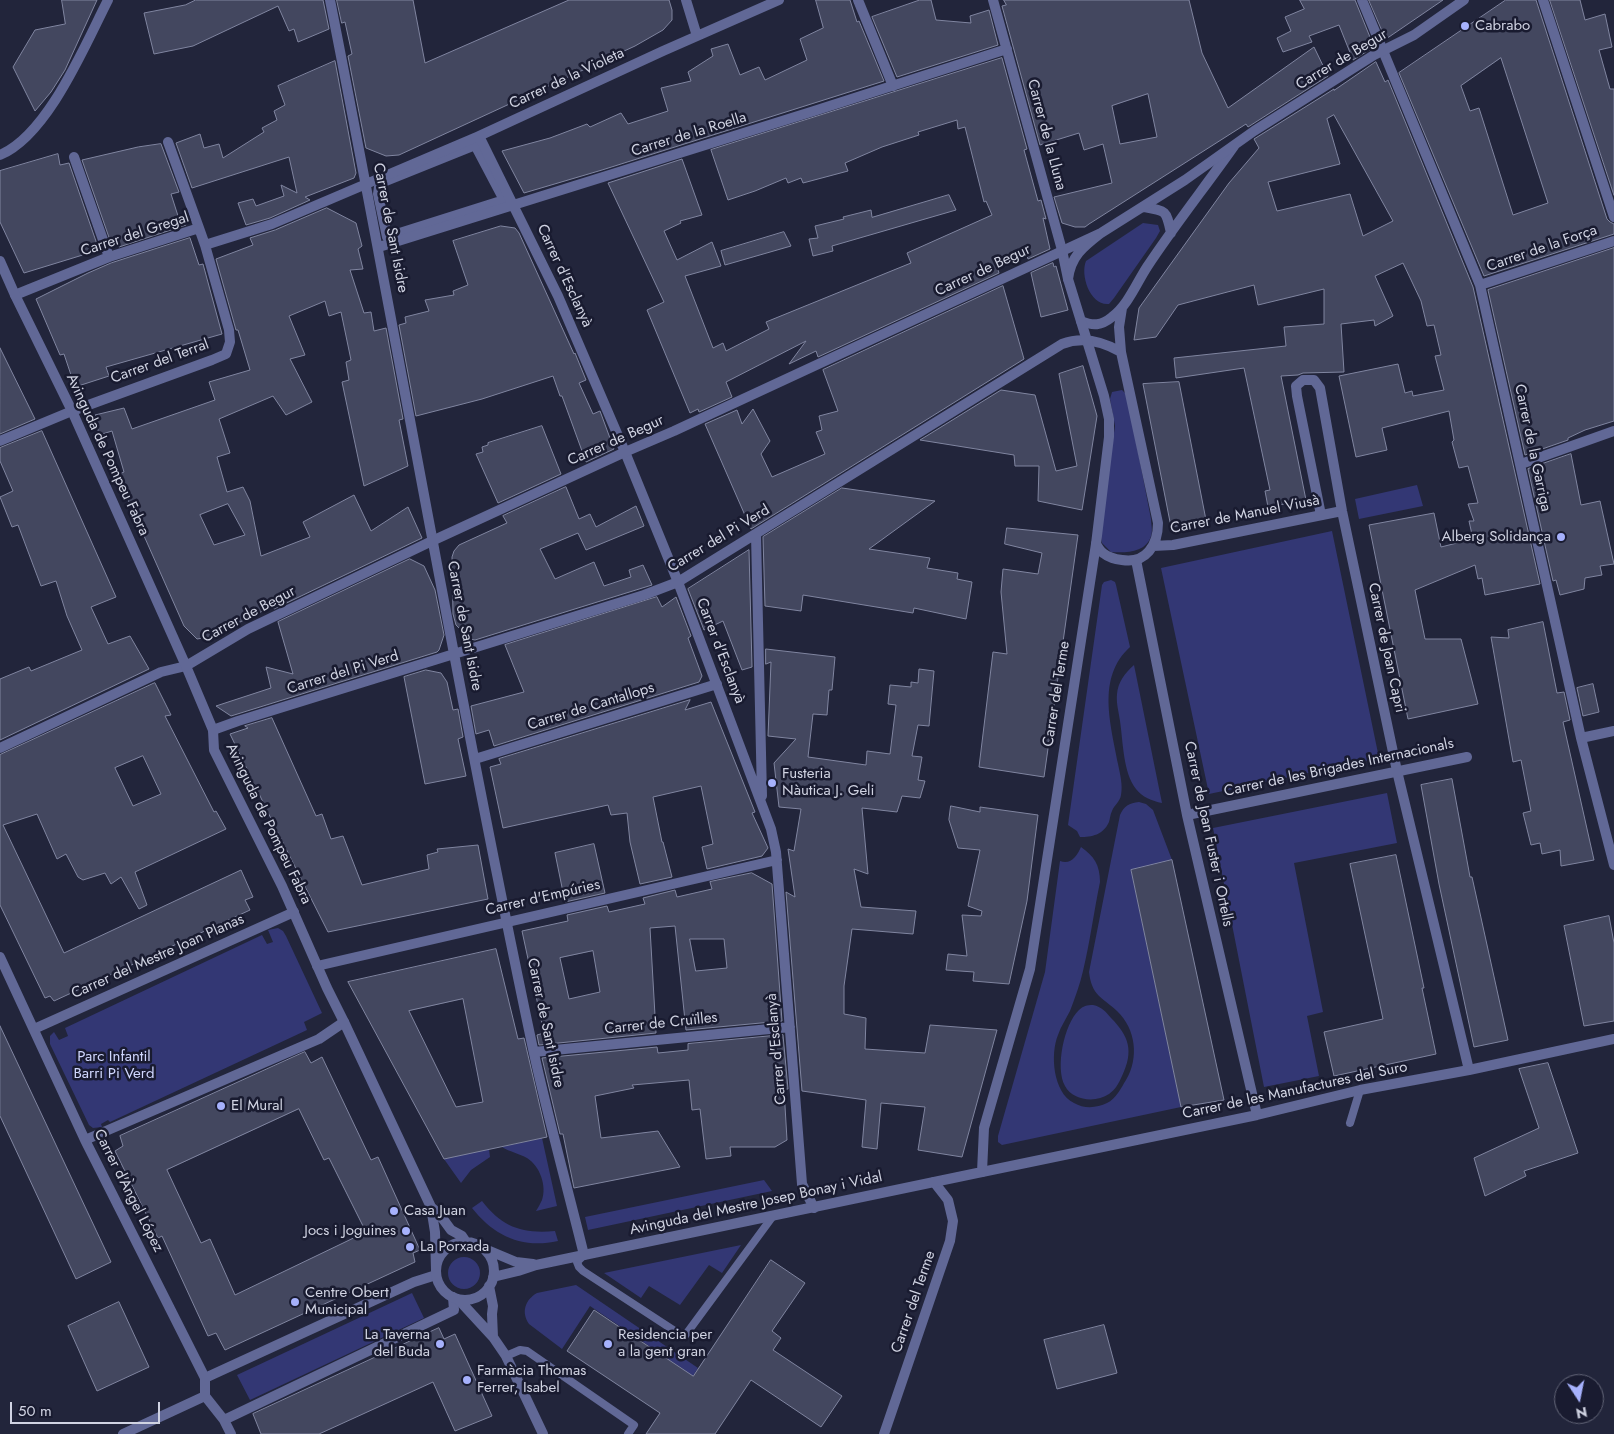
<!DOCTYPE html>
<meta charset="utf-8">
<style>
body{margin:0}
#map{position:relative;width:1614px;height:1434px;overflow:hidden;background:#22253b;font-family:Jost,sans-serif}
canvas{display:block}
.north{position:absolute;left:1554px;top:1374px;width:50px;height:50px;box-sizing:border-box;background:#191b30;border:1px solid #626577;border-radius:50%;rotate:169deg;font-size:14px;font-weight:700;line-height:20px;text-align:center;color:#d0d3e2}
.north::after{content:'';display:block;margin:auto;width:18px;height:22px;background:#a6b1fc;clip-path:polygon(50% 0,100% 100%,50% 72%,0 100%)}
.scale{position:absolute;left:10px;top:1402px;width:150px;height:22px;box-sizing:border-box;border:2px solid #d0d3e2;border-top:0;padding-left:6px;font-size:15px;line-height:18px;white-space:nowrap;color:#d0d3e2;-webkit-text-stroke:4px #191b30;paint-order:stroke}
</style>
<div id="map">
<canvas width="1614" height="1434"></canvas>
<div class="north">N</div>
<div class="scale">50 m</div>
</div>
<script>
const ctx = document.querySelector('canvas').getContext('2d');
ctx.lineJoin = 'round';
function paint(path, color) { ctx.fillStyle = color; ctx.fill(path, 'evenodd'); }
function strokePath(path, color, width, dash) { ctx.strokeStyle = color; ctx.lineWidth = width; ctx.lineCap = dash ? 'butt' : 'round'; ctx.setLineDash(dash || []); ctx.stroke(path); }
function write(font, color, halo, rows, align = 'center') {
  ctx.font = font + ' Jost,sans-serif'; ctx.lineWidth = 5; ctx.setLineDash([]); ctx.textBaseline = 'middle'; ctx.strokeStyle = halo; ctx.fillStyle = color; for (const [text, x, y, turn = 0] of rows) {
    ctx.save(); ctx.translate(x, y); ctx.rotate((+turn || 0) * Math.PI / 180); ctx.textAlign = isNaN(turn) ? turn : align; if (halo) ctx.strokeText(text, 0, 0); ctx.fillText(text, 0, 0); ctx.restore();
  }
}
const green = new Path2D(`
 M1143,223L1158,225L1160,231L1156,238L1114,298L1109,304C1090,306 1080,275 1086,261Z
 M1122,390L1127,395L1151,519C1151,524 1153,531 1151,536C1146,553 1125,553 1111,552L1102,543L1100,530L1115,426L1110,399L1112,392Z
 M1417,485L1423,506L1359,519L1355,499Z
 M1332,531L1379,758L1209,794L1161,568Z
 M1111,580L1115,582L1116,585L1130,647C1096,678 1111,725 1118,764C1120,774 1123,785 1121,795C1120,802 1114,805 1112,811C1110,815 1110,819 1109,822C1103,835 1092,837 1080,837L1077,831L1068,825L1102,585L1104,582Z
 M1134,665L1162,803C1152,801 1142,797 1136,789C1123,773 1123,741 1120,721C1119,713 1116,703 1117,694C1118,682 1125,673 1134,665Z
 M1387,793L1397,843L1294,863L1323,1012L1307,1016L1319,1076L1264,1087L1213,828Z
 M1139,802L1146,804L1153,810L1172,860L1131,870L1181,1107L1002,1145L998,1142V1136L1045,972L1060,861C1071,865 1077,856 1081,847C1094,856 1100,865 1100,882C1094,911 1090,942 1083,971C1080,984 1075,998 1070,1011C1066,1019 1061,1026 1058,1035C1050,1054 1053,1093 1074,1103C1084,1109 1097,1108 1107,1103C1116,1099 1121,1088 1126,1080C1139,1058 1136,1029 1117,1011C1101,996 1092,996 1089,972L1120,815C1124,806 1129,803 1139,802Z
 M278,928L283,931L286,936L322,1013L304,1022L307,1030L110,1122L108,1120L101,1124L102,1127L93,1128L89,1125L50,1044V1036L54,1032L59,1040L68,1036L65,1028L262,935L267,944L273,942L268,930Z
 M1093,1005C1102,1007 1105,1011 1111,1018C1129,1036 1134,1051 1122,1076C1119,1083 1115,1090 1109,1094C1096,1103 1073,1101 1065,1086C1055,1068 1064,1024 1079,1010C1083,1006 1087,1005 1093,1005Z
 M542,1138L557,1206L536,1211C538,1208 540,1204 542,1200C547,1186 540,1166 527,1158C518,1153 510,1152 502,1147Z
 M489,1149L490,1157L471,1170L461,1183L444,1159Z
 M764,1180L772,1191L588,1230L585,1217Z
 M482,1201C502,1227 522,1234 555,1231L558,1241C522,1249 494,1236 472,1208Z
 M741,1245L722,1273L709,1265L680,1305L649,1286L641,1298L604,1273Z
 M448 1273a16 16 0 1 1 32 0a16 16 0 1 1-32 0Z
 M576,1285L698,1368L693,1376L590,1306L562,1349L529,1324C521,1312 525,1300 537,1293Z
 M412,1293L424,1318L250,1400L237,1375Z`);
const building = new Path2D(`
 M62,0H97L65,70L51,92L35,111L13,67L35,30L65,24Z
 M196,0H323L329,29L298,42L294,29L289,31L278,6L193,46L154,54L144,13L185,5Z
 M337,0H413L425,63L569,0H669L672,10V20L663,30L635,46L399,155L386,156L366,148L348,56L352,54L345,22L342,23Z
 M816,0H850L857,22L859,21L884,81L602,170L524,193L502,151L550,138L587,124L590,127L621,113L628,124L668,111L661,88L691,81L688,72L713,56L711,49L728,44L740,75L759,67L765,80L807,60L800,39L823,28Z
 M920,0H931L936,20L971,23L970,16L989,10L998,45L897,77L872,17Z
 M1004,0H1189L1202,53L1228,108L1314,47L1328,76L1248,127L1246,124L1089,224L1085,227H1075L1062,223L1054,197L1112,183L1103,144L1084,150L1079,133L1040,145L1002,6L1006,5ZM1148,94L1157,137L1120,144L1112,106Z
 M1300,0H1355L1374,47L1353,60L1339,25L1309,36L1312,42L1283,52L1277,38L1291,31L1285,17L1304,9Z
 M1369,0H1443L1386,39Z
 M1506,0H1536L1607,219L1610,222L1614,224V234L1484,276L1399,73ZM1501,58L1548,203L1513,215L1479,108L1470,111L1461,86Z
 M1550,0H1580L1585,20L1605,14L1612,47L1599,50L1610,89H1614V195Z
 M1002,58L1027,149L1024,150L1038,201L1041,200L1046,219L1043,218L1050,249L1028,259L1026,253L997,266L999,273L818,357L816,351L789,364L806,341L726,382L732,397L699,412L698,409L690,413L647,310L664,302L608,183L682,159L702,215L680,221L681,223L664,231L677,260L712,242L721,266L685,276L713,348L723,343L726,351L769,329L766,322L911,263L907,253L992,215L986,201L984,202L965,127L958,129L957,120L918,132L919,135L882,147L845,163L848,171L803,183L801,178L788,183L786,178L755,191L728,200L711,150Z
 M335,61L356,173L354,178L305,197L310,200L270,218L246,225L238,203L253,199L256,206L284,196L281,185L297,193L289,157L192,188L176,143L200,134L204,148L219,144L223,158L264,132L262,128L277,120L274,111L285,105L278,86Z
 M1376,62L1385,82L1388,80L1473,287L1540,584L1485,595L1482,578L1478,579L1475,565L1415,590L1425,639H1461L1478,704L1408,719L1369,525L1434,513L1441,547L1473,539L1469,521H1474L1468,504L1478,503L1468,466L1459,468L1452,442L1454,440L1449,411L1382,428L1387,450L1356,457L1339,376L1398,364L1405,393L1412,391L1413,396L1444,390L1435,356L1441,355L1434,325L1427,326L1421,301L1403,263L1375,276L1393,316L1375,326L1374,320L1341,324L1344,372L1303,373L1298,375L1281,376L1306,500L1268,507L1265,491L1270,490L1244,368L1176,378L1174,358L1286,346L1284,327L1324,324V289L1258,305L1254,285L1178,305L1156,337L1134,340L1139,308L1229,183L1259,148L1254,139L1334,89V90ZM1334,115L1393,221L1363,236L1350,194L1277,211L1268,182L1340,164L1327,119Z
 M161,144L179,192L171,194L179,219L183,218L186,225L119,247L118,244L112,246L82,160L138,147Z
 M58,154L60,165L69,163L99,250L24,273L0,222V171Z
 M949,195L956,210L832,246L833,251L813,256L809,239L818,238L815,226L844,219L843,217L871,210L872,217Z
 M327,208L356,223L362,246L358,249L363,269L350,270L364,313L371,312L374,331L386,328L403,419L399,420L408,466L364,486L342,382L349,380L346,362L351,360L341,312L329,316L325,301L289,316L305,355L290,359L312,402L286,415L273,396L219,419L230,453L217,457L227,492L243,487L250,501L261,556L310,537L303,522L354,495L371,531L408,507L422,538L274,609L273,606L209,637L197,639L184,626L117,475L124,472L112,431L99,435L95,415L124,408L132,429L215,400L209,382L250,370L238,330H236L216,259L253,245L250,238L275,230ZM228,504L245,535L214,545L200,515Z
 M501,226L515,228L519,233L574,354L575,353L586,380L579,383L593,414L600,411L614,449L586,462L562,396H560L553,376L482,399L416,416L399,325L406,323L405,317L429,311L425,300L454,295L453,291L468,285L453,241Z
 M784,232L791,246L725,265L721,251Z
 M190,238L199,265L203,264L222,334L106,367L109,376L75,387L64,354L60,355L36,299L88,273L111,263Z
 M1614,248V421L1585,430L1568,438V440L1525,455L1488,290Z
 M1053,263L1054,267L1056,266L1068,310L1041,317L1031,273Z
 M1003,286L1024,359L751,529L705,424L737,410L742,424L753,409L770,441L761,454L772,477L825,454L816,432L822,430L819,416L838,411L823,370Z
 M0,348L35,419L0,434Z
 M1083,366L1097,416L1082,510L1038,501L1039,466H1015L1014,455L920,440L1001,390L1035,395L1056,471L1077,466L1059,374Z
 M1179,382L1206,520L1171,527L1143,384Z
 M542,426L561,474L498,503L476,454L483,452L482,447L488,445V443Z
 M42,431L116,597L91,607L108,644L130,636L149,669L0,740V679L29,667L31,671L82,650L67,616L56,581L41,586L18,525L12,527L0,497L13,491L0,461V448Z
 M1571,454L1581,505L1600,501L1614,564L1600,566L1602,575L1585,578L1584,589L1560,595L1556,580L1553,581L1528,469Z
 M566,487L579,519L590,514L596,527L636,506L644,526L586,550L578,533L540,549L555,579L594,562L604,586L631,577L629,570L643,565L652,585L475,640L470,639L456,625L453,614L452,557L454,551L459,545L507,523L503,516Z
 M842,488L935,501L869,549L930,558L927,568L958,573L957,579L972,582L966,619L914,608L913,613L803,595L801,611L765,606L763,537Z
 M1007,528L1078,535L1044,777L979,767L993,652L1007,654L1001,592L1003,569L1038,574L1042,553L1005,544Z
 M749,550L752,667L742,670L723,621L704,630L688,589Z
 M410,559L424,566L435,590L444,635L439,650L437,652L231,716L216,706L271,688L266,667L293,674L278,622Z
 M657,597L662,607L676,597L691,636L688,638L702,676L699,682L494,746L489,730L476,734L471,706L524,692L505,645Z
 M1543,622L1557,693L1564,692L1570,720L1563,722L1594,860L1561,866L1560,850L1542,854L1540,843L1531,845L1523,813L1531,811L1521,760L1513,762L1491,637L1509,638L1508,630Z
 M766,649L835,657L832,690H829L827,715L813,714L808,757L866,765L867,751L890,754L896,705L888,704L890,685L911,687V682L918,683L919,669L934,671L929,726L918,725L912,756L922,757L918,780L925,781L920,798L902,796L897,812L862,808L868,874L854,869L861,907L916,911L913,934L852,929L844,986V1014L866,1018L865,1049L925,1053L930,1025L997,1030L962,1157L918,1150L925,1107L881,1103L877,1149L862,1147L866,1100L802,1091L786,892L795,897L788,849L794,851L801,809L779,807L774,763L796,739L768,736L771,662L766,664Z
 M426,670L441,673L447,682L453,710L458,709L463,737L458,739L466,776L425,784L404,677Z
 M155,683L171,715L165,716L214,812L216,811L226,829L135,872L147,905L139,909L121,877L111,884L105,873L83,880L78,877L66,854L57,859L37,814L3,825L64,953L241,870L253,897L245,900L250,910L54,1001L50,996L45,998L0,905V755ZM143,756L161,794L133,806L115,768Z
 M1593,684L1599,712L1583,716L1577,688Z
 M690,700L685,710L711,702L755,812L752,813L768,848L762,856L707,869L702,847L713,844L701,786L653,797L662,842H663L672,877L640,884L630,842L627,813L611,815L608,805L503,828L490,767L501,764L499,759Z
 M272,718L316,816L322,814L331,839L343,836L362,885L429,869L427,855L438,852L437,849L478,845L488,899L328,932L278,833L230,734L248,728L245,726Z
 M1452,779L1470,877H1472L1508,1040L1474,1047L1439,884L1421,785Z
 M951,806L980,812V807L1038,815L1027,901L1009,984L973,981L974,972L946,970L948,954L967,956L962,915L981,916L982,911L968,906L980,850L958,848L949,820Z
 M594,844L605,893L565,902L555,853Z
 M1396,855L1424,988H1422L1436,1054L1334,1076L1324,1032L1383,1019L1350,864Z
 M1172,860L1224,1100L1181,1107L1131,870Z
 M752,873L772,884L782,1021L686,1030L675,926L650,928L656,1033L539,1045L537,1035L544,1033L522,931L568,921L567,915L607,906L609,912L645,904L643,898L675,890L677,897L712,889L710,882ZM690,939H724L727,968L696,971ZM593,951L600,992L569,999L560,958Z
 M1609,916L1614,943V1021L1584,1026L1564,926Z
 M496,949L518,1039L524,1038L547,1137L444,1159L348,982ZM463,999L483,1102L456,1107L409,1011Z
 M0,1026L111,1262L76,1279L0,1116Z
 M783,1035L788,1089H784L787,1140L775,1147H730L731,1156L706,1159L700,1109L692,1110L689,1080L632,1085L634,1088L595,1096L601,1138L658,1131L680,1167L574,1188L563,1134H560L542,1058L657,1047L658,1053L688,1050V1044Z
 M305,1052L311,1063L322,1057L371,1160L378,1157L420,1250L413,1253L415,1262L225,1350L216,1333L208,1336L162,1236L158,1238L115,1151L123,1146L120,1136ZM299,1109L324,1160L329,1158L366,1232L235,1295L210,1239L201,1243L167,1170Z
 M1548,1063L1578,1153L1524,1171L1526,1176L1485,1196L1474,1158L1539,1128L1519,1069Z
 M771,1260L805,1283L772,1331L781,1338L773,1350L842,1396L821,1427L751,1380L715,1434H646L660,1413L567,1351L594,1310L693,1376Z
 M119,1302L149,1367L97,1391L68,1326Z
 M1104,1325L1117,1373L1057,1389L1044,1340Z
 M439,1328L444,1339L455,1334L492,1416L455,1431L433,1382L319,1434H261L253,1414Z`);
const service = new Path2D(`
 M1350,1123L1360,1090
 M584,1255L577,1262L579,1267L583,1271L684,1337L773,1216
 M506,1356L520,1350L527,1351L634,1425L628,1434`);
const pedestrian = new Path2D(`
 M475,145L504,200L387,237L378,194L379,187L383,182Z
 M0,441L72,411`);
const minor = new Path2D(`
 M330,0C399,349 459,701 533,1049C548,1118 567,1186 584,1255
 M686,0L697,36
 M858,0L893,86
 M993,0L1062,250L1068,279
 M1362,0L1480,285L1581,738L1614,865
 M1543,0L1614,217
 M479,136L558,296L625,452L678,582L771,829L776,852L802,1184L814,1208
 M168,142L199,228
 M0,155C48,135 85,45 108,0
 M74,157L109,257
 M1143,207C1167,211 1166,210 1171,233
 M379,247L814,111L1007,49
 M1480,285L1614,241
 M15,295L109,257L199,228L205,245L272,224L479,136L663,51L779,0
 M1081,321C1093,326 1101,326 1112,317C1128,305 1136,284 1147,267C1174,226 1205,187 1234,146
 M72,411L212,360L226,354L230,342L229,330L205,245
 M1521,464L1614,431
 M1321,515L1297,396L1296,386L1303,380H1314L1320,388L1342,511L1397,771L1469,1070
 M756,535L762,796
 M1096,544C1098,547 1100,551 1103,553C1109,558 1115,559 1122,560C1146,564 1158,545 1158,523L1121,352L1119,327L1122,308
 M1153,546L1173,545L1342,511
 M1136,560L1187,815L1257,1115
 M213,730L238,721L644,595L678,582L1062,344C1083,336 1102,341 1121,352
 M1581,738L1614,731
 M0,748L161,672L186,666
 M475,759L717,684
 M1187,815L1467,757
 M0,957L85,1140L205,1378V1396L224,1420L231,1434
 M317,966L777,860
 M34,1029L294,912
 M534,1052L790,1027
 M85,1140L319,1039L344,1022
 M982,1172L1257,1115L1360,1090L1469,1070L1614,1039
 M205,1378L414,1282L436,1275
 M224,1420L454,1310L453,1297
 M123,1434L205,1396
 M884,1434L950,1241L953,1221L948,1200L934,1182`);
const tertiary = new Path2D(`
 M0,261L15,295L72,411L186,666L213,730L214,750L282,886L327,988L344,1022L431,1207L435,1232L436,1270
 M186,666L248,629L432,541L625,452L674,431L1101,233L1185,180L1254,131L1374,55L1414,35L1464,0
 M431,1207L440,1215L451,1230L462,1236L466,1242
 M436 1271a29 29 0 1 1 58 0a29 29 0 1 1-58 0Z
 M485,1249L516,1262L533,1264
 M493,1277L518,1271L536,1265L982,1172L984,1128L1030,969L1096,544L1109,437V419L1104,396L1068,279C1071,256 1083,247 1101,233
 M489,1286L493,1306L492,1314L493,1337
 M458,1299L493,1337L506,1356L543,1434`);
const markers = [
 [1465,26,5,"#a6b1fc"],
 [1561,537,5,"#a6b1fc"],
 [772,783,5,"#a6b1fc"],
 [221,1106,5,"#a6b1fc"],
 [394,1211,5,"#a6b1fc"],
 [406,1231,5,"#a6b1fc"],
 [410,1247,5,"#a6b1fc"],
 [295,1302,5,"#a6b1fc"],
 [440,1344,5,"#a6b1fc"],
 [608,1344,5,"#a6b1fc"],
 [467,1380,5,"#a6b1fc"]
];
const poiNames = [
 ["Cabrabo",1475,26],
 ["Alberg Solidança",1551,537,"right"],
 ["Fusteria",782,774],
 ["Nàutica J. Geli",782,791],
 ["El Mural",231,1106],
 ["Casa Juan",404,1211],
 ["Jocs i Joguines",396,1231,"right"],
 ["La Porxada",420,1247],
 ["Centre Obert",305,1293],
 ["Municipal",305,1310],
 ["La Taverna",430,1335,"right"],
 ["del Buda",430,1352,"right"],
 ["Residencia per",618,1335],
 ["a la gent gran",618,1352],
 ["Farmàcia Thomas",477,1371],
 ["Ferrer, Isabel",477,1388]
];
const streetNames = [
 ["Carrer de Begur",1342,60,-31],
 ["Carrer de la Violeta",567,79,-25],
 ["Carrer de la Roella",689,135,-17],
 ["Carrer de la Lluna",1046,135,75],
 ["Carrer de Sant Isidre",390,228,79],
 ["Carrer del Gregal",135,235,-18],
 ["Carrer de la Força",1542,249,-19],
 ["Carrer de Begur",983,271,-25],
 ["Carrer d'Esclanyà",564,276,65],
 ["Carrer del Terral",160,362,-20],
 ["Carrer de Begur",616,441,-24],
 ["Carrer de la Garriga",1532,448,78],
 ["Avinguda de Pompeu Fabra",107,455,65],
 ["Carrer de Manuel Viusà",1245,515,-11],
 ["Carrer del Pi Verd",719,539,-31],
 ["Carrer de Begur",249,615,-28],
 ["Carrer de Sant Isidre",464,626,79],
 ["Carrer de Joan Capri",1386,648,78],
 ["Carrer d'Esclanyà",720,651,69],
 ["Carrer del Pi Verd",343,673,-17],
 ["Carrer del Terme",1057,694,-81],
 ["Carrer de Cantallops",591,707,-17],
 ["Carrer de les Brigades Internacionals",1339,768,-12],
 ["Avinguda de Pompeu Fabra",268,824,64],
 ["Carrer de Joan Fuster i Ortells",1208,834,78],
 ["Carrer d'Empúries",543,898,-13],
 ["Carrer del Mestre Joan Planas",158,957,-24],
 ["Carrer de Sant Isidre",545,1023,78],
 ["Carrer de Cruïlles",661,1024,-6],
 ["Carrer d'Esclanyà",777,1049,-95],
 ["Carrer de les Manufactures del Suro",1295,1091,-12],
 ["Carrer d'Àngel López",128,1191,63],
 ["Avinguda del Mestre Josep Bonay i Vidal",756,1204,-12],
 ["Carrer del Terme",914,1302,-71]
];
const parkNames = [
 ["Parc Infantil",114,1057],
 ["Barri Pi Verd",114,1074]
];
paint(green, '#333774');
paint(building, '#43475f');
strokePath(building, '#8085a0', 1);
strokePath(service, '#616896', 8);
strokePath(pedestrian, '#616896', 10);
strokePath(minor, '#616896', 10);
strokePath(tertiary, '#616896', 10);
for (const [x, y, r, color] of markers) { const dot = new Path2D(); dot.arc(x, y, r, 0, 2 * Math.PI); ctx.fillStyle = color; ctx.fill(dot); strokePath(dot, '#191b30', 2); }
write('15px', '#d0d3e2', '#191b30', poiNames, 'left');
write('15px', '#d0d3e2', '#191b30', streetNames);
write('15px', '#d0d7fe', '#191b30', parkNames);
</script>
